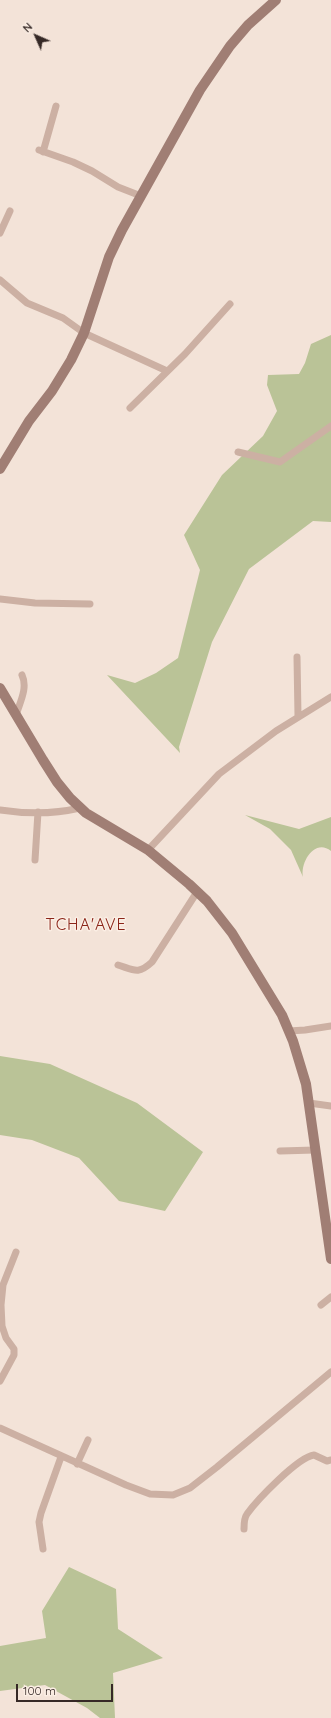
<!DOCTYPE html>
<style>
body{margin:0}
#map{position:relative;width:331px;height:1718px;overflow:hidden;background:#f3e3d8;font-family:Quicksand,sans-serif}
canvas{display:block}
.north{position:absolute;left:16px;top:16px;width:40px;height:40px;-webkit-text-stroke:3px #fbeee4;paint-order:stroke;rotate:315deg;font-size:11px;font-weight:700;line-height:16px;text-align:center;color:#362926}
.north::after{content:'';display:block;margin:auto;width:14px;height:18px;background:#362926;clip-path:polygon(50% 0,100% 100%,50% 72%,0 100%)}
.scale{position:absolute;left:16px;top:1684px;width:97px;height:18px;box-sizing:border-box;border:2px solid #362926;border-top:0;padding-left:5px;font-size:12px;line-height:14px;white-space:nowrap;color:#362926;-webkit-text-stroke:3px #fbeee4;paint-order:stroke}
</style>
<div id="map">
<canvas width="331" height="1718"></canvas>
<div class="north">N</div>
<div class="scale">100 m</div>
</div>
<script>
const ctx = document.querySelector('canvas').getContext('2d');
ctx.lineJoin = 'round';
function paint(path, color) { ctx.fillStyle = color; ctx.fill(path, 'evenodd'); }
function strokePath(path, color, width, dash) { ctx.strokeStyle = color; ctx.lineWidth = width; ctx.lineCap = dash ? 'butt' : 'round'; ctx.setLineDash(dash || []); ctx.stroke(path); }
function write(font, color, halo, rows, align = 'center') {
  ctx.font = font + ' Quicksand,sans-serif'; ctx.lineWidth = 3; ctx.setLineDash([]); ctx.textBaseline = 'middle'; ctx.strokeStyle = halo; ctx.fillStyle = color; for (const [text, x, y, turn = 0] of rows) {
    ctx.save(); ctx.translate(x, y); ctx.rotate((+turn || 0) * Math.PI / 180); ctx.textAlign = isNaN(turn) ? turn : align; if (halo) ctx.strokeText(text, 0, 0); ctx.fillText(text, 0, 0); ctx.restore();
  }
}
const green = new Path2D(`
 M331,335V522L313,521L249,569L212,642L179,747L180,753L107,675L135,683L156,673L178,658L200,570L184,535L222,475L263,436L277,411L267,385L268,375L299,374L305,363L311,344Z
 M245,815L299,829L331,817V851C315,838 300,862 303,877L291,850L270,829Z
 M0,1056L50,1064L137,1103L203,1152L165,1211L119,1201L79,1158L32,1140L0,1135Z
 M69,1567L116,1589L118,1629L163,1658L113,1673L115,1718H100L87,1708L45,1685L0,1691V1646L46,1638L42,1611Z`);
const street = new Path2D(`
 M39,150L73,162L92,171L118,187L141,196
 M43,152L56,106
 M0,233L10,211
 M0,280L27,303L63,318L84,333L167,371
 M130,408L185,354L230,304
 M238,452L280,462L331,426
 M0,599L35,603L90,604
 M297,657L298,716
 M16,715C20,702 28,688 22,675
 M0,810C26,814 54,814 80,808
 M148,850L219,774L276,731L331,697
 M35,860L38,812
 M118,965C134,970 138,975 152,962L197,892
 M289,1031L305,1030L331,1026
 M309,1103L331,1106
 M280,1151L315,1150
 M321,1305L331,1297
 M0,1381L14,1355V1349L6,1338L2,1326L1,1305L3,1285L16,1252
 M0,1428L126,1485L150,1494L173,1495L190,1488L217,1467L331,1372
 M77,1464L88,1440
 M244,1529C244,1524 244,1518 247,1514C257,1500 298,1457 314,1455L327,1461L331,1460
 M43,1549L39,1522L41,1513L61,1457`);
const secondary = new Path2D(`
 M0,469L29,421L52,391L71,360L84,333L109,257L122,230L200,90L230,46L248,25L276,0
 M0,688L43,760L57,782L70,798L86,813L148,850L189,884L207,901L232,933L282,1015L293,1041L306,1084L331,1259`);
const quarterNames = [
 ["TCHA'AVE",86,925]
];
paint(green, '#bac397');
strokePath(street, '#ccb0a3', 7);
strokePath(secondary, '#a07e74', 10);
ctx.letterSpacing = '1px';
write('16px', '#8b2519', '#fbeee4', quarterNames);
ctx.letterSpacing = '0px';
</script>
